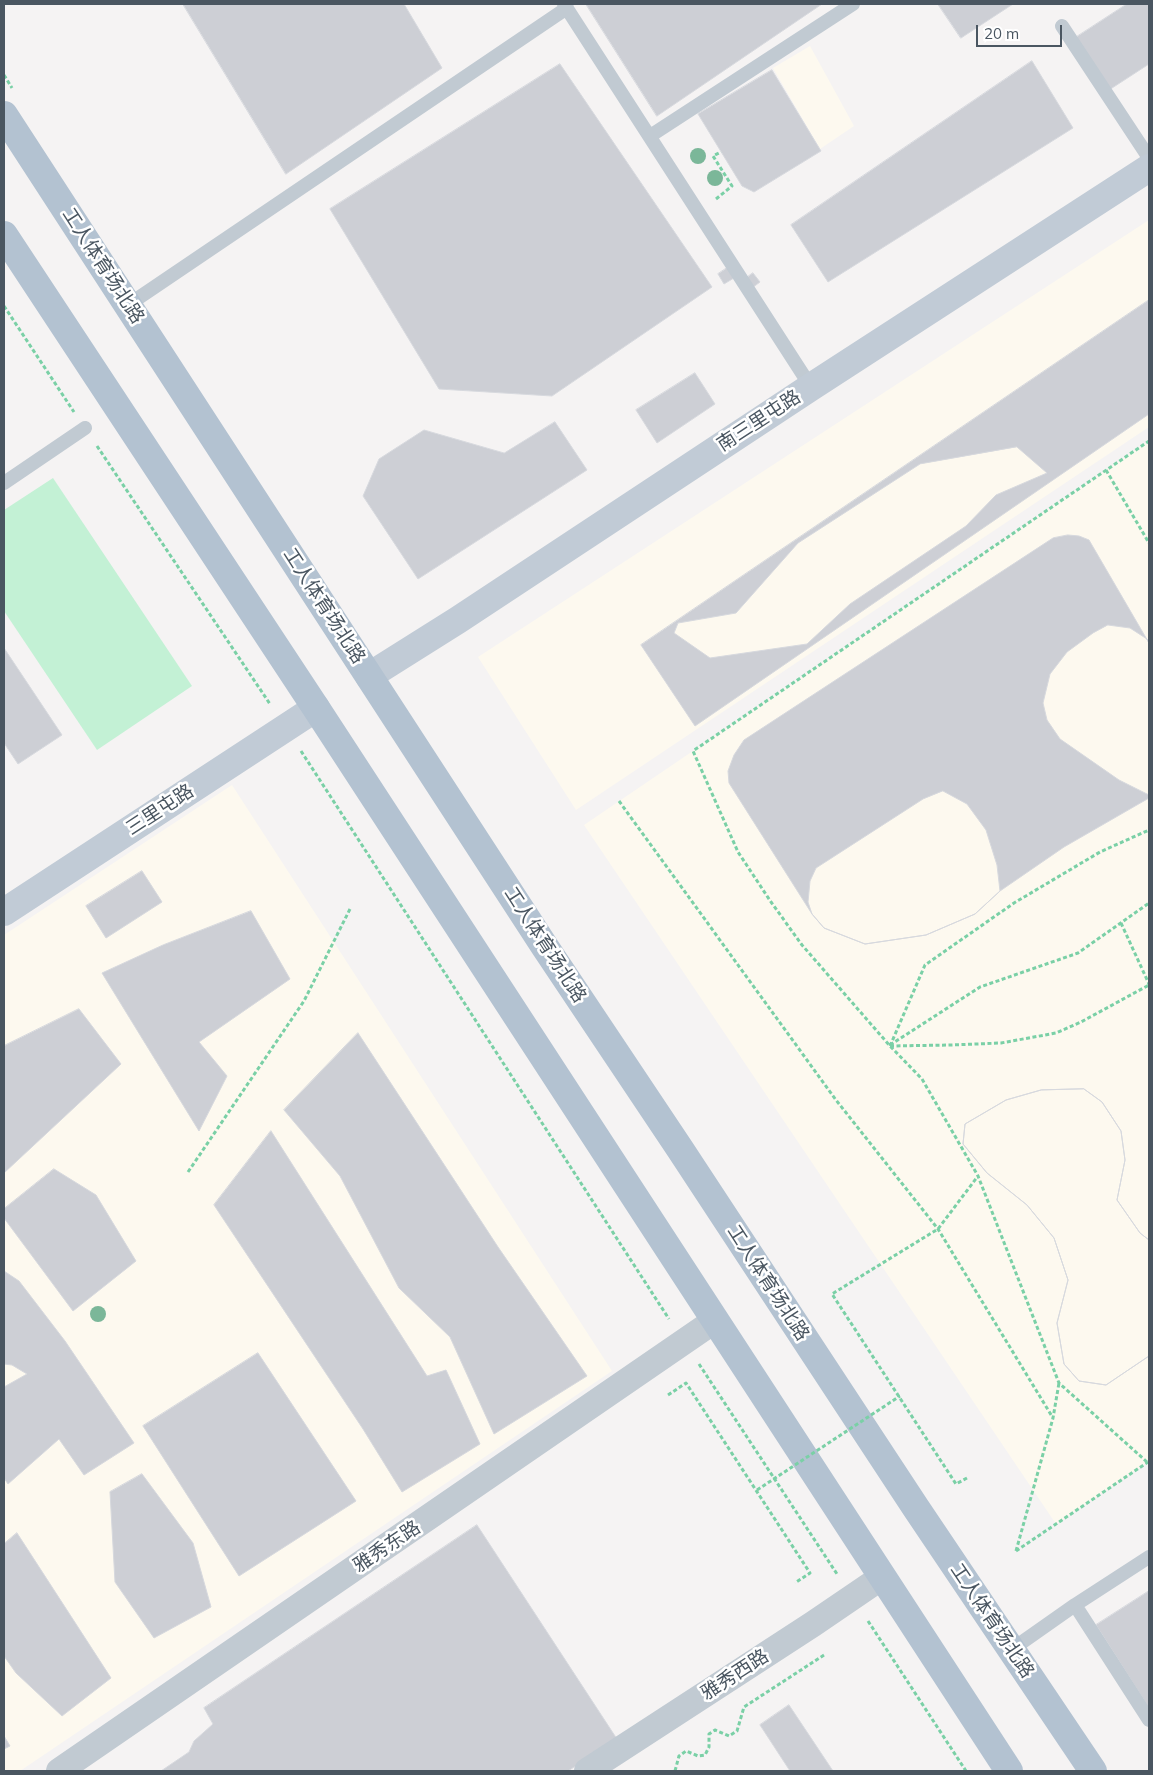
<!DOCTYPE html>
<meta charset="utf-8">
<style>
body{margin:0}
#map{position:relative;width:1153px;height:1775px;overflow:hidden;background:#f5f3f3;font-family:Mulish,sans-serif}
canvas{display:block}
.frame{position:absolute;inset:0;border:5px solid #4a5661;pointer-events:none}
.scale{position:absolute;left:976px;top:25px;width:86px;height:22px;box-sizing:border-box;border:2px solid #4a5661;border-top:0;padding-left:6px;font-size:15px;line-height:18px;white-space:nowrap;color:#4a5661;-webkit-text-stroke:4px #fff;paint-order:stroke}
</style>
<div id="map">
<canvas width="1153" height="1775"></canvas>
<div class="frame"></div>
<div class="scale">20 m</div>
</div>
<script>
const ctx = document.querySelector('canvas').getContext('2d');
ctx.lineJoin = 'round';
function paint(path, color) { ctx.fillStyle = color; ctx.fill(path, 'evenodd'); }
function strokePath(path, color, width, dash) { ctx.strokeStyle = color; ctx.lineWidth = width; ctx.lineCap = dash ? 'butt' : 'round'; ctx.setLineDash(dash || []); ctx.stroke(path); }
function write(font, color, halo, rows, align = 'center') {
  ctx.font = font + ' Mulish,"Noto Sans SC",sans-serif'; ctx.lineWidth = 5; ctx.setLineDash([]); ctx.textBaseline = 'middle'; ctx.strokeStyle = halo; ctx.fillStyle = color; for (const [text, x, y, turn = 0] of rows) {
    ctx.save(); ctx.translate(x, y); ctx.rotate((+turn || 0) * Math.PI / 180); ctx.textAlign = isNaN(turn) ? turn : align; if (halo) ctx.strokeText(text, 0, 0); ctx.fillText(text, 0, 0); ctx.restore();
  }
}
const commercial = new Path2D(`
 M810,46L854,126L820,149L773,68Z
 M1149,220V427L576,810L478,657Z
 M1149,441V1461L1056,1524L584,825Z
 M232,785L612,1371L20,1771H4V935Z`);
const green = new Path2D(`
 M53,478L192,686L97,750L4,611V510Z`);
const building = new Path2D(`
 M183,4H404L442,68L286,174Z
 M586,4H822L657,116Z
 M938,4H1013L961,38Z
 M1127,4H1149V64L1109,90L1075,38Z
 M1032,61L1073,128L828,282L791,225Z
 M560,64L712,287L552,396L439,389L330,209Z
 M772,70L821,151L754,192L742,186L698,114Z
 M727,268L734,278L724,284L718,274Z
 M753,273L760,282L752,288L745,279Z
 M1149,300V414L695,726L641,645Z
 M695,373L715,404L657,443L636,410Z
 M555,422L587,470L418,579L363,496L379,459L424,430L504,453Z
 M1017,447L1047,473L996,495L966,526L850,604L807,644L710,658L674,633L678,623L736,613L798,543L920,464Z
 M1068,535L1079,536L1089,540L1149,643V798L1064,847L1000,891L975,914L926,935L865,944L824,928L812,914L729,783L728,771L734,755L744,740L1053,538Z
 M1108,625L1130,628L1147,639L1149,643V795L1119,780L1060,739L1047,720L1043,703L1050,674L1067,652L1093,633Z
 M4,648L62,735L18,764L4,743Z
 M943,791L967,804L986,830L997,865L1000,891L975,914L926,935L865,944L824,928L812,914L808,902L810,881L816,868L923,799Z
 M142,871L162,902L106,938L86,906Z
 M251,911L290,979L199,1042L227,1076L199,1131L102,973L163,945Z
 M79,1009L121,1064L4,1173V1046Z
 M358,1033L498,1247L587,1376L494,1434L450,1337L399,1288L340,1176L284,1110Z
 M1084,1089L1102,1102L1121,1131L1125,1160L1117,1200L1140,1233L1149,1240V1356L1106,1385L1079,1381L1064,1364L1057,1323L1068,1280L1054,1238L1027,1205L987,1173L963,1144L965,1124L1006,1100L1041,1090Z
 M1084,1089L1102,1102L1121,1131L1125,1160L1117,1200L1140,1233L1149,1240V1356L1106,1385L1079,1381L1064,1364L1057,1323L1068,1280L1054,1238L1027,1205L987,1173L963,1144L965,1124L1006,1100L1041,1090Z
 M271,1131L427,1376L446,1370L480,1444L402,1492L363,1429L214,1205Z
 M54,1169L96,1195L136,1261L73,1311L4,1218V1209Z
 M4,1271L19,1281L65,1341L134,1443L84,1475L59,1439L8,1484L4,1478V1387L27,1374L12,1365L4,1364Z
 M258,1353L356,1501L239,1576L143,1426Z
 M142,1474L193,1543L211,1607L154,1638L115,1582L110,1492Z
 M477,1525L617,1739L568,1771H161L189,1752L194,1741L213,1724L204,1708Z
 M17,1533L111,1678L62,1716L16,1673L4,1656V1544Z
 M1149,1591V1708L1096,1625Z
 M789,1705L833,1771H790L760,1725Z
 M4,1736L10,1746L4,1749Z`);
const path = new Path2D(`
 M4,75L12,88
 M716,199L732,186L713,156L721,152
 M4,306L74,412
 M97,446L270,704
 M1106,470L1149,543
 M301,751L669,1319
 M619,801L836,1100L938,1229L1053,1418
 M1121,923L1149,984
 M890,1045L980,987L1078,953L1149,903
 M890,1046L925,965L1014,903L1100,852L1149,830
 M890,1046L950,1045L1001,1043L1056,1033L1081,1022L1149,985
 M188,1172L304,1001L350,909
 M699,1364L837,1574
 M668,1395L686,1383L810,1573L795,1583
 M1147,1462L1059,1383L978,1176L922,1079L890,1046L802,945L771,902L738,852L693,751L1149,441
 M967,1478L956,1484L832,1294L938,1229L978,1176
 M1016,1551L1053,1418L1059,1383
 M1016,1551L1148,1462
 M868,1621L966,1771
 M675,1771L679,1756L686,1751L698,1756L705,1755L709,1747V1734L715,1730L729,1736L737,1731L744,1707L824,1655`);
const lane = new Path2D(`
 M564,4L811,387
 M1062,26L1149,158
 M650,136L853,4
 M128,305L567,8
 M4,483L85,428
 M1075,1605L1149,1557
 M1011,1650L1075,1605L1149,1720`);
const street = new Path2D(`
 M59,1771L714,1321
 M587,1771L813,1624L882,1577`);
const secondary = new Path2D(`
 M369,676L458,620L811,387L1149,168
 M4,912L316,708`);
const primary = new Path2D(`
 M4,115L545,947L680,1149L916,1508L1093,1771
 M4,235L316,708L1009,1771`);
const pathBridge = new Path2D(`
 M757,1490L900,1396`);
const trees = [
 [698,156],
 [715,178],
 [98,1314]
];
const streetNames = [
 ["工人体育场北路",103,266,57],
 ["南三里屯路",759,421,-33],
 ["工人体育场北路",324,606,57],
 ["三里屯路",160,810,-33],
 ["工人体育场北路",545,945,57],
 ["工人体育场北路",768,1283,57],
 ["雅秀东路",387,1547,-34],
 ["工人体育场北路",992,1621,56],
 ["雅秀西路",735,1675,-33]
];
paint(commercial, '#fdf9ef');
paint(green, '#c3f1d5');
paint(building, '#cdcfd5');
strokePath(building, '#d7d9de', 1);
strokePath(path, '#7ad0a6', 3, [4, 2.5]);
strokePath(lane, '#c1cad2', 14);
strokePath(street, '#c1cad2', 26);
strokePath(secondary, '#c1cbd6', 28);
strokePath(primary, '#b3c2d1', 28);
strokePath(pathBridge, '#7ad0a6', 3, [4, 2.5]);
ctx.fillStyle = '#7bb799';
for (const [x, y] of trees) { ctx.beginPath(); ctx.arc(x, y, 8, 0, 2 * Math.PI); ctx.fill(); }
write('19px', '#4a5661', '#fff', streetNames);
</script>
